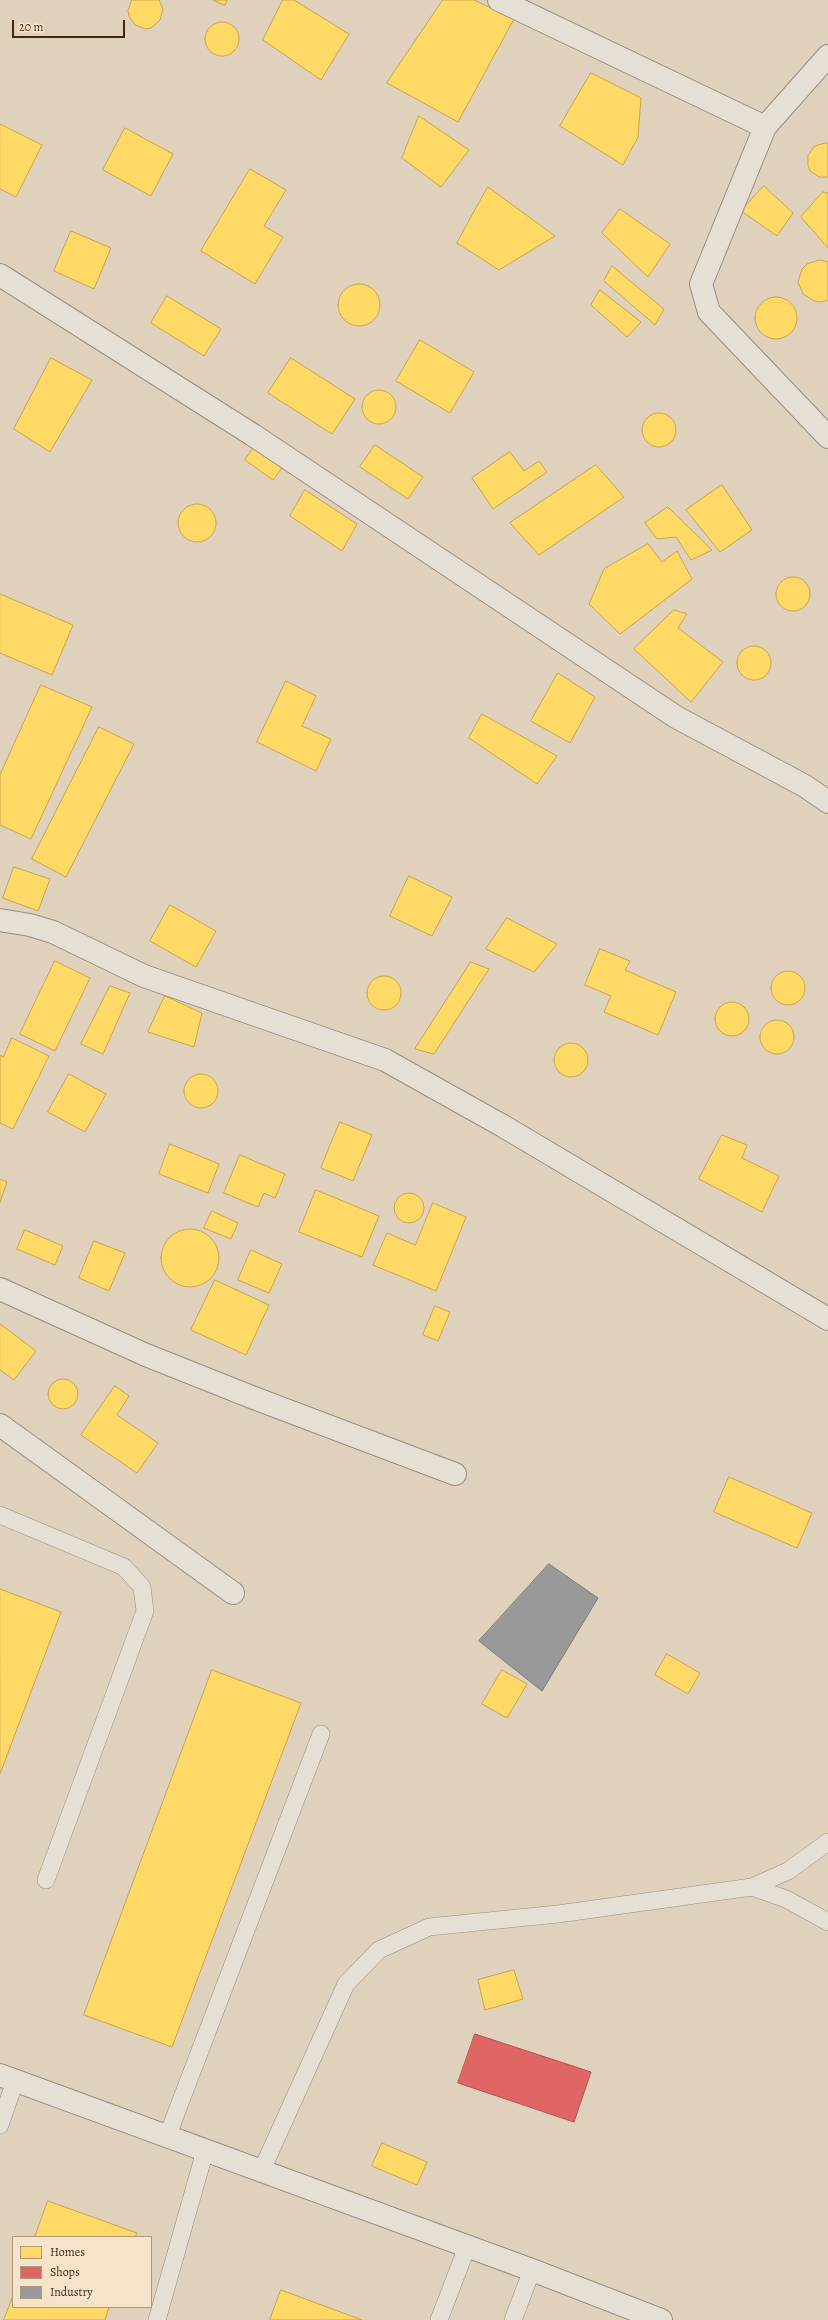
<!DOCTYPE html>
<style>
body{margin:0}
#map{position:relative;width:828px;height:2320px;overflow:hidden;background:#e0d1bd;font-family:Alegreya,serif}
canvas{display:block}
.legend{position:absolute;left:12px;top:2236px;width:140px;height:72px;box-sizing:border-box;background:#f5e3ca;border:1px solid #ae9882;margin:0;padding:5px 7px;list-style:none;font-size:12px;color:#442815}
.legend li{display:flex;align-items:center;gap:8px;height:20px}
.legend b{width:20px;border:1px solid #ae9882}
.scale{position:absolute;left:12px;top:20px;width:113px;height:18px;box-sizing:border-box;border:2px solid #442815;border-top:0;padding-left:5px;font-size:12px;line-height:14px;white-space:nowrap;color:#442815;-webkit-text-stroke:3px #f5e3ca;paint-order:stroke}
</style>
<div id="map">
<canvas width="828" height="2320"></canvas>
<ul class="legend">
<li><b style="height:11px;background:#ffd966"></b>Homes</li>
<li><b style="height:11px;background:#e06666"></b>Shops</li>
<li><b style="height:11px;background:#999"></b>Industry</li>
</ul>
<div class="scale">20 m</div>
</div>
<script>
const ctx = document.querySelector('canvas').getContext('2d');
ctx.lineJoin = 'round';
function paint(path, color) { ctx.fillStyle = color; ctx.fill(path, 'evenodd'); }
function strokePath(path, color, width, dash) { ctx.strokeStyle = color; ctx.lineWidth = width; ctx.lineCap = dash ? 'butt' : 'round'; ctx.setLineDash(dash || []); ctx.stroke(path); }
const homes = new Path2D(`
 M132,0H159L163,9L160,20L151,28L146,29L135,25L129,16L128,11Z
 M213,0H227L225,5Z
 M283,0H294L349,34L321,80L263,40Z
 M443,0H474L514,19L458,122L387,83Z
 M205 39a17 17 0 1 1 34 0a17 17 0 1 1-34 0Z
 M591,73L641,98L638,137L623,165L560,126Z
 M419,116L469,150L441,187L402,158Z
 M0,124L42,145L16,197L0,189Z
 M125,128L173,154L151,196L103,170Z
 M826,143H828V177H819L810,171L808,166V155L815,146Z
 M250,169L286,190L264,226L283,237L255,284L201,251Z
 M764,186L793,213L777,236L741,211Z
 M488,187L555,236L499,270L457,243Z
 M823,192L828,193V248L801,217Z
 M620,209L670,244L648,277L602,233Z
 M71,231L111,248L94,289L54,271Z
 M820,260L828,262V300L821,302L814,301L803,294L798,282L802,269L807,264Z
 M612,266L664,309L655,325L604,281Z
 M338 305a21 21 0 1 1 42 0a21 21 0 1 1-42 0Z
 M600,290L641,322L627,337L591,305Z
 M167,296L221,329L204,356L151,323Z
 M755 318a21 21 0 1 1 42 0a21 21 0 1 1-42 0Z
 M420,340L474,372L450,413L396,381Z
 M51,358L92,380L50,452L14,429Z
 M291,358L355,399L332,434L268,393Z
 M362 407a17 17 0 1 1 34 0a17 17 0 1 1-34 0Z
 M642 430a17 17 0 1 1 34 0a17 17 0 1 1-34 0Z
 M375,445L423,477L408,499L360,467Z
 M254,447L282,468L273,480L245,460Z
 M510,452L524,471L539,461L547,472L493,509L472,478Z
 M596,465L624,497L539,555L510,523Z
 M722,485L752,530L720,552L686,510Z
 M305,490L357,524L342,551L290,516Z
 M178 523a19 19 0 1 1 38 0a19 19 0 1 1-38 0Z
 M668,507L712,550L691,560L676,537L657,539L645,523Z
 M648,544L662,562L677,551L692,579L620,634L589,604L604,569Z
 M776 594a17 17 0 1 1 34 0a17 17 0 1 1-34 0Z
 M0,594L73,625L52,675L0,653Z
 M674,610L687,614L678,628L723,662L691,702L634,649Z
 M737 663a17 17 0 1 1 34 0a17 17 0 1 1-34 0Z
 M558,673L595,697L570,743L531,721Z
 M286,681L316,696L302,726L331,739L316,771L257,742Z
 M41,685L92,707L31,839L0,825V775Z
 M482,714L557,756L537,784L469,738Z
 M99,727L134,744L66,877L32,859Z
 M14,867L50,879L38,911L3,898Z
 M409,876L452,897L432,936L390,916Z
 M170,905L216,931L196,967L150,941Z
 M507,918L557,944L534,972L486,949Z
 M600,949L630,961L625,970L676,992L658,1035L604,1012L611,996L585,985Z
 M55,961L90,978L55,1051L20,1034Z
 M471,962L489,969L434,1054L415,1049Z
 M771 988a17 17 0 1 1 34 0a17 17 0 1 1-34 0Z
 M367 993a17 17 0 1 1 34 0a17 17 0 1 1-34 0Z
 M110,986L130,993L103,1054L81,1044Z
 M165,996L202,1013L194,1047L148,1032Z
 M715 1019a17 17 0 1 1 34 0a17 17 0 1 1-34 0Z
 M760 1037a17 17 0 1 1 34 0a17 17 0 1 1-34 0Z
 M12,1038L49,1056L13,1129L0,1123V1055L3,1057Z
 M554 1060a17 17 0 1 1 34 0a17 17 0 1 1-34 0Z
 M184 1091a17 17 0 1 1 34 0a17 17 0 1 1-34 0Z
 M69,1074L106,1094L85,1132L48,1112Z
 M340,1122L372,1135L353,1181L321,1168Z
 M722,1135L747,1145L742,1158L779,1176L762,1212L699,1179Z
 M170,1144L219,1164L208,1193L159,1174Z
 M240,1155L285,1174L275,1198L264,1193L258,1207L224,1193Z
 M0,1179L7,1182L0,1202Z
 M316,1190L379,1216L362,1257L299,1232Z
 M394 1208a15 15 0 1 1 30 0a15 15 0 1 1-30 0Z
 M433,1203L466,1217L436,1291L373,1265L387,1233L415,1245Z
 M212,1211L238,1223L231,1239L204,1228Z
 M161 1258a29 29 0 1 1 58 0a29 29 0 1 1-58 0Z
 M25,1230L63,1246L55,1265L17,1249Z
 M94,1241L125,1253L109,1291L79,1278Z
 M251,1250L282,1264L269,1293L238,1280Z
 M215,1280L269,1305L246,1355L191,1330Z
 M435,1306L450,1312L438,1341L423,1335Z
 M0,1324L36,1351L14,1380L0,1370Z
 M48 1394a15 15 0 1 1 30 0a15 15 0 1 1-30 0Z
 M115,1386L129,1396L117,1415L158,1443L137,1473L81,1435Z
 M729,1477L812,1513L797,1548L714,1512Z
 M0,1589L61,1612L0,1774Z
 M667,1654L700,1673L688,1694L655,1675Z
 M212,1670L301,1703L172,2047L84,2015Z
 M502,1670L527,1684L507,1718L482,1704Z
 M514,1970L523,1999L485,2010L478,1980Z
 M382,2143L427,2162L417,2185L372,2166Z
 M48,2201L137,2233L135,2237H35Z
 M281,2290L362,2320H270Z
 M13,2296V2307H109L105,2320H4Z`);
const shops = new Path2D(`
 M475,2034L591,2072L574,2122L458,2083Z`);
const industry = new Path2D(`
 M549,1564L598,1598L542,1691L479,1641Z`);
const service = new Path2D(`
 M0,1515L124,1567L142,1587L145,1611L46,1880
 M752,1887L788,1871L828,1842
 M0,2125L15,2081
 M167,2137L321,1734
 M261,2172L346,1984L379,1950L429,1927L558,1914L752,1887L786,1899L828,1922
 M157,2320L205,2151
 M439,2320L467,2247
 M513,2320L532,2270`);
const minor = new Path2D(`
 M499,0L765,127L828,56
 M765,127L701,284L709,312L828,437
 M0,275L253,435L676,717L805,786L828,802
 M0,920L30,925L53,932L144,976L385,1060L503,1126L828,1319
 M0,1289L146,1355L254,1398L455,1474
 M0,1425L233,1593
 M0,2075L532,2270L661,2320`);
paint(homes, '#ffd966');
strokePath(homes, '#c7a44e', 1);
paint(shops, '#e06666');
strokePath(shops, '#b1534e', 1);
paint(industry, '#999');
strokePath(industry, '#807771', 1);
strokePath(service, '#988c7f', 18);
strokePath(minor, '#988c7f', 24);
strokePath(service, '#e6dfd4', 17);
strokePath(minor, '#e6dfd4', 22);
</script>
